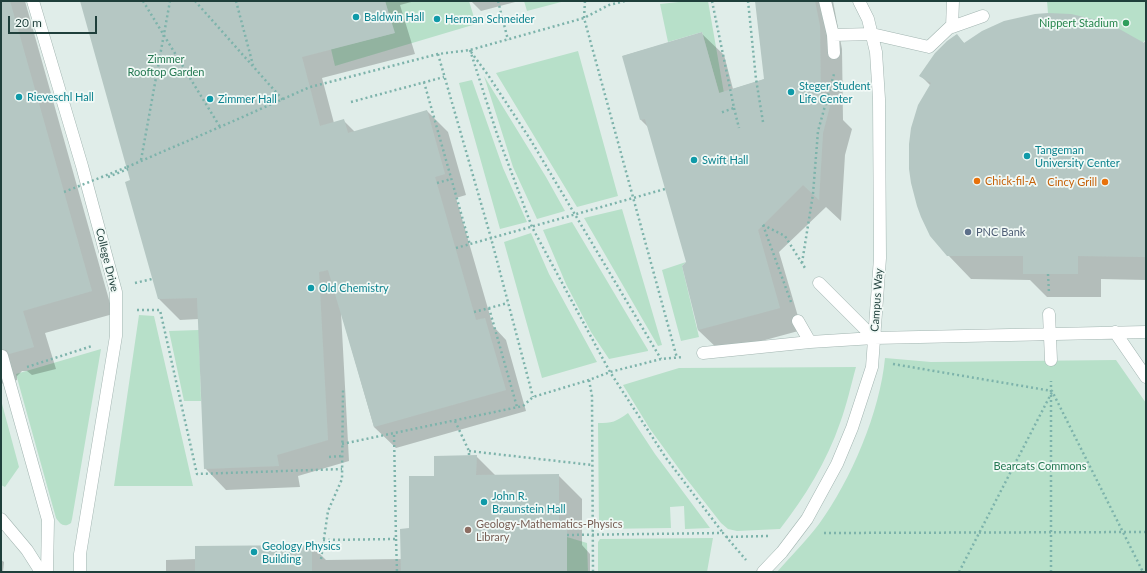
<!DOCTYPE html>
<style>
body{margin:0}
#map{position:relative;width:1147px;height:573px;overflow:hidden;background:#e0ede9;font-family:Lato,sans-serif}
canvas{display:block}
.frame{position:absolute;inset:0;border:2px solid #1f3f3b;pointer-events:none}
.scale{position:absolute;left:8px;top:16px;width:89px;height:18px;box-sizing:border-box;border:2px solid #1f3f3b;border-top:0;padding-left:5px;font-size:12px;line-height:14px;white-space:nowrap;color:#1f3f3b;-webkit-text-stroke:3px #f1f9f6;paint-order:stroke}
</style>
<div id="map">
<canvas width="1147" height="573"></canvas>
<div class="frame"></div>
<div class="scale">20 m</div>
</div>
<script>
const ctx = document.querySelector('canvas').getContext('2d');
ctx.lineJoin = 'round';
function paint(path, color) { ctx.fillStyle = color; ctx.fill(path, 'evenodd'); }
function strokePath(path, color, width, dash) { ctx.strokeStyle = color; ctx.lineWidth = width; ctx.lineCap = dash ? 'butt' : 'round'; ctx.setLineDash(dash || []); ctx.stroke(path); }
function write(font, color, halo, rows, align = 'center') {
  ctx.font = font + ' Lato,sans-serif'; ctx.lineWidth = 3.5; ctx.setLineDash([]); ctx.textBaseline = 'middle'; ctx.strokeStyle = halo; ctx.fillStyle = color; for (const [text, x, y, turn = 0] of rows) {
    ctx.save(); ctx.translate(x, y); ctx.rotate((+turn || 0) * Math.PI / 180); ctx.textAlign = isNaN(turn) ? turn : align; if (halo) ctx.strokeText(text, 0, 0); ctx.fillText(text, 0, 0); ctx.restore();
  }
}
const green = new Path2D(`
 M385,1H469L476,24L335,66L331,49L394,33Z
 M524,1H565L527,11Z
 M688,1H708L725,99H721L702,32L668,42L660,4Z
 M1047,1H1146V39L1142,44L1048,13Z
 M578,51L618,196L577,207L496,73Z
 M484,76L546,177L565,211L537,219L513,167Z
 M472,80L503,168L527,222L500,229L459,83Z
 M622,209L662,345L658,346L584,218Z
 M572,222L648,350V351L609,359L591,332L566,284L543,230Z
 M531,233L549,274L597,362L542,378L504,242Z
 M686,262L682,266L699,337L681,341L662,270Z
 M139,315L154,316L193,486H114Z
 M199,330L201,401H184L169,331Z
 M101,349L72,519L71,523C64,528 60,524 56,518L16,374Z
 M885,358L931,362L1116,360L1146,403V572H777C791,556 807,540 819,524C851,480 880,412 885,358Z
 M856,367C851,385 847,404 840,423C827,461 805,497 780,529L737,531L728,529L721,523L685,477L650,429L623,385L679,368Z
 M1,400L19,467L5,487L1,485Z
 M628,413L655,454L710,528L685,529L684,506L670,507L671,528L599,529L598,423C612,423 616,422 628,413Z
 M567,537L587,543L588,572H567Z
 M713,538L707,572H598V542L600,539Z`);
const shadow = new Path2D(`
 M1,1H25L113,314L45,333L56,369L32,375L27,371H22L17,376V380L1,384Z
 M81,1H415L400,5L415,54L322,78L334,123L343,120L355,132L427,111L448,132L466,195L456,198L493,326L506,340L526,411L396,448L374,427L341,312L349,461L298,476L300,487L226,490L205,468L199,319L180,320L159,299L132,181Z
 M471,1H519L481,11Z
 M756,1H833L842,49L843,120L852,129L845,155L841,221L826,207L779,252L802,330L721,352L698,330L687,262L648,127L641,120L623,56L701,33L724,55L733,89L765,79Z
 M956,35L965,44H1143L1146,40V280L1101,279V297H1047L1030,280L971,279L948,255L930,85L920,75Z
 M476,456L496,476L558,475L582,499V545L590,554V572H166V560L196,559L312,546L326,560L402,559L410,529L435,477Z
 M1,560L4,562L3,572H1Z`);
const building = new Path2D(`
 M1,1H10L92,291L23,311L34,347L9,354L7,350L1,349Z
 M80,1H385L395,33L302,57L320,126L344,119L348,133L427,110L445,174L435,177L476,320L485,318L506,390L374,427L328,270L319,272L328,440L277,455L279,466L204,469L197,298L158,299L125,182L130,180Z
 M755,1H815L820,26L821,103L830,106L823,133L819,200L803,185L758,230L780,308L698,330L682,266L686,262L645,119L640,120L622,56L702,32L719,93L764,79Z
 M1048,13L1071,14L1097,20L1114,26L1146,44V257L1078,256V274H1023V256H947L930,236L921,217L917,206L911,183L909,169V144L911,128L918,105L931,83L919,76L935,53L947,41L957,34L964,43L982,31L1004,21L1035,14Z
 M477,455L476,475L559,474V529H567V572H401L400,529L409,528V476H434V456Z
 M312,545V572H195V546Z`);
const path = new Path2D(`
 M143,1L220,127
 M195,1L283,100
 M236,1L253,65
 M498,1L508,40
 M585,1L584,18L677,358
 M712,1L734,108L720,113
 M748,1L756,79L763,122
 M470,50L497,134L532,227L610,372L666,458L723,533
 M471,52L488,75L530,139L661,359
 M438,54L491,238L533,397
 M424,82L470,245
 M351,102L444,77
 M734,108L739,128
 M141,160L170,1
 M127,167L220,127L310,87L438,54L470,50L584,18L609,5L625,1
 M108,177L128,169
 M437,183L451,179
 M763,225L791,302
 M763,225L785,236L805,268
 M456,248L665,189
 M802,263L813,194L818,131L834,74
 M1048,274L1049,293
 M135,283L152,279
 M489,308L517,407
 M137,310H160L197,474L342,469
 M474,312L508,303
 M893,364L1052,391L1143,572
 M27,367L92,346
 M589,380L592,396L593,572
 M455,421L469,451V455
 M342,444L523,406L533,397L589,380L610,372L661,359L683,357
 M469,451L592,465
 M329,457L342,456
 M824,533L1146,532
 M567,535L723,533L746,560
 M726,537L768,536
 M396,539L397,572
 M323,540L396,539L394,434
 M321,559L328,511L342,479L343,390
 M959,572L1052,392
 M1051,572V381`);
const lane = new Path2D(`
 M33,1L82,166L116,292V336L80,554V572
 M2,356L48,520L47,572`);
const street = new Path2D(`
 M825,1L833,35L834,53
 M952,27L953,1
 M833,35L872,34L929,47L949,28L983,16
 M819,283L874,338
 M1049,314L1051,360
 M798,321L810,342
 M1115,332L1146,377
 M703,353L810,342L874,338L1146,332
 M1,519L27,550L41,572
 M763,572L782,552L807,519L837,464L852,428L872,367L880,258L879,99L876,52L868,19L859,1`);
const pathBridge = new Path2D(`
 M64,192L127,167`);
const markers = [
 [356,17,4,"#0f9aa8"],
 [437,19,4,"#0f9aa8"],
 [1126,23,4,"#2e9e5b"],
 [791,92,4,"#0f9aa8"],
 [19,97,4,"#0f9aa8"],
 [210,99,4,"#0f9aa8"],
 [1027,156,4,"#0f9aa8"],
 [694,160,4,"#0f9aa8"],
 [977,181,4,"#e8710a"],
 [1105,182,4,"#e8710a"],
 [968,232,4,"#5c6f8a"],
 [311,288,4,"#0f9aa8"],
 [484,502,4,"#0f9aa8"],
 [468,530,4,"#8d6e63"],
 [254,552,4,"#0f9aa8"]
];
const cultureNames = [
 ["Baldwin Hall",364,17],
 ["Herman Schneider",445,19],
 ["Steger Student",799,86],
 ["Life Center",799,99],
 ["Rieveschl Hall",27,97],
 ["Zimmer Hall",218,99],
 ["Tangeman",1035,150],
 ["University Center",1035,163],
 ["Swift Hall",702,160],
 ["Old Chemistry",319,288],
 ["John R.",492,496],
 ["Braunstein Hall",492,509],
 ["Geology Physics",262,546],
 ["Building",262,559]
];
const leisureNames = [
 ["Nippert Stadium",1118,23]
];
const parkNames = [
 ["Zimmer",166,59],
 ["Rooftop Garden",166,72],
 ["Bearcats Commons",1040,466]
];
const foodNames = [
 ["Chick-fil-A",985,181],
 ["Cincy Grill",1097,182,"right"]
];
const serviceNames = [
 ["PNC Bank",976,232]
];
const streetNames = [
 ["College Drive",107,260,76],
 ["Campus Way",877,300,-86]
];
const educationNames = [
 ["Geology-Mathematics-Physics",476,524],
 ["Library",476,537]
];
paint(green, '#b7e0c9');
paint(shadow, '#0003');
paint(building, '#b5c7c3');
strokePath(lane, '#a2b5b1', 13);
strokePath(street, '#a2b5b1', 13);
strokePath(path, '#7db3ab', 2.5, [2, 3]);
strokePath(lane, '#fff', 12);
strokePath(street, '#fff', 12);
strokePath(pathBridge, '#7db3ab', 2.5, [2, 3]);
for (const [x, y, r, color] of markers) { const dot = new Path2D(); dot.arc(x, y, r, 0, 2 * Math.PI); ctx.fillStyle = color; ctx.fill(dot); strokePath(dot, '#f1f9f6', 1.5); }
write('11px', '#0d838f', '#f1f9f6', cultureNames, 'left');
write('11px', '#27864d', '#f1f9f6', leisureNames, 'right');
write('11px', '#257953', '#f1f9f6', parkNames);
write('11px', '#c56008', '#f1f9f6', foodNames, 'left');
write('11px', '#4e5e75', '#f1f9f6', serviceNames, 'left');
write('11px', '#1f3f3b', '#f1f9f6', streetNames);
write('11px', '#785e54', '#f1f9f6', educationNames, 'left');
</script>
